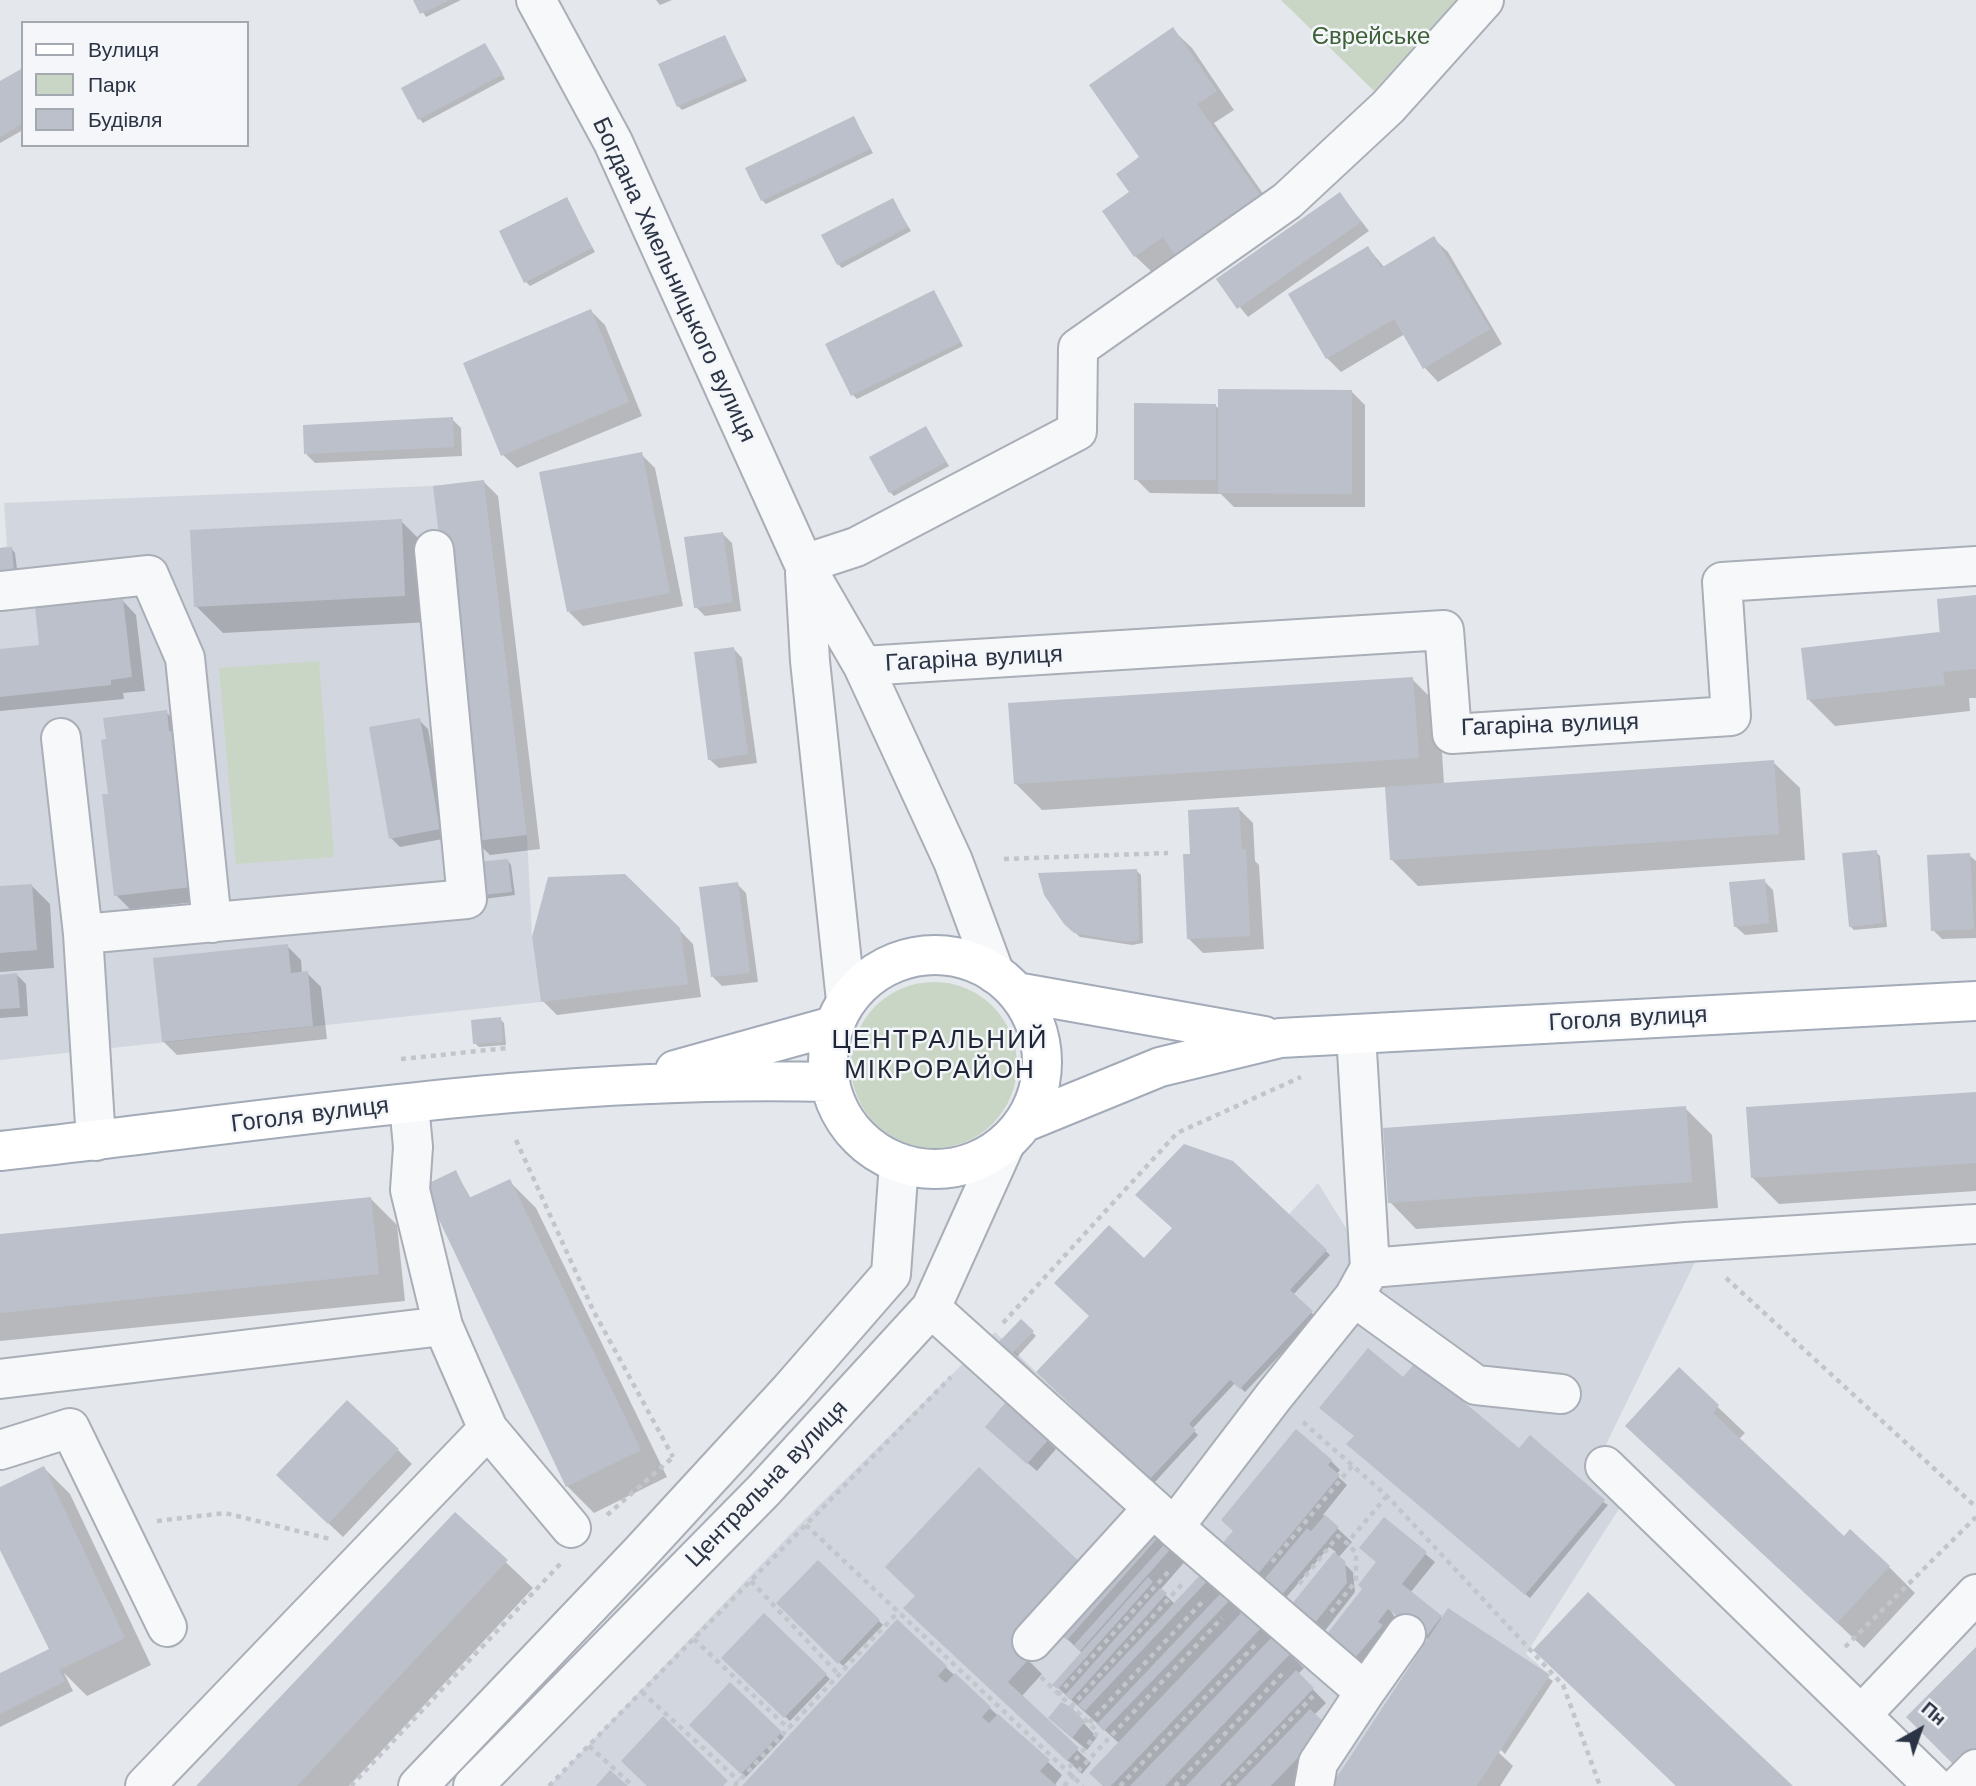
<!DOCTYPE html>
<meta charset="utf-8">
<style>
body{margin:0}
#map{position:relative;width:1976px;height:1786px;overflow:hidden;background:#e4e7ec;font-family:"Work Sans",sans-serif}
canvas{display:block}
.legend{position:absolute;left:21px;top:21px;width:228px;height:126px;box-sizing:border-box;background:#f4f6f9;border:2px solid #a4a8b1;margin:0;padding:9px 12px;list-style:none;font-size:21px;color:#2b3445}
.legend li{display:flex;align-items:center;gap:14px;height:35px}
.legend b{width:35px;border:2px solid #a4a8b1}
.north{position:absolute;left:1885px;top:1695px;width:70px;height:70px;-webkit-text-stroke:5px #f4f6f9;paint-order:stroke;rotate:40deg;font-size:19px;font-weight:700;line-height:28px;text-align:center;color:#2b3445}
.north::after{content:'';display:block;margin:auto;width:24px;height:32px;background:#2b3445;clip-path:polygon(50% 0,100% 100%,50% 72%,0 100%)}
</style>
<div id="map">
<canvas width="1976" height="1786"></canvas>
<ul class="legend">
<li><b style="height:9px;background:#fff"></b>Вулиця</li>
<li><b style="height:19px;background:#c9d6c5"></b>Парк</li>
<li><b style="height:19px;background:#bbc0ca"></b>Будівля</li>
</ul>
<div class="north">Пн</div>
</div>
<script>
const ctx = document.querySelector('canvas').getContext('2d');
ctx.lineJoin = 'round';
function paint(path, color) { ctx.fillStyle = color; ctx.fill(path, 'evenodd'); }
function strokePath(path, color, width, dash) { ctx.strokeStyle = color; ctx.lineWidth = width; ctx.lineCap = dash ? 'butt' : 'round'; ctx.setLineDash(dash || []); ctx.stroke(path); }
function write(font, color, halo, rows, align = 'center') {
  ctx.font = font + ' "Work Sans",sans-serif'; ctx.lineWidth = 5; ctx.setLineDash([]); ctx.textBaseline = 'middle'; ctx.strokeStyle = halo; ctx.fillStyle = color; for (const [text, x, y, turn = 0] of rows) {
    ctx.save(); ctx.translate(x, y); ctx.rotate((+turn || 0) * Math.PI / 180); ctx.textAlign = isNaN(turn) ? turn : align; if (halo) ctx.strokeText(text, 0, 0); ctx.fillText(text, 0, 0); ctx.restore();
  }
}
const built = new Path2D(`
 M484,480L527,835L532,937L541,1002L0,1060V548L7,546L4,503L433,486Z
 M1318,1183L1377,1278L1697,1258L1596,1465L1624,1501L1526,1654L1550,1675L1477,1786H549L799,1525L995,1332L1092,1426Z`);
const green = new Path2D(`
 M1281,0H1456L1374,91Z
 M319,661L334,857L236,864L219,668Z
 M851 1065a83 83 0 1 1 166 0a83 83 0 1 1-166 0Z`);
const shadow = new Path2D(`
 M415,0H461L426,17Z
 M656,0H672L660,5Z
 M1173,30L1192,48L1234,110L1214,123L1284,224L1154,274L1135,256L1131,192Z
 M725,37L747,81L682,110L678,106Z
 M485,45L505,79L423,123L419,118Z
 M23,70V130L0,143V83Z
 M854,118L873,153L766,204L762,200Z
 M1340,194L1369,231L1248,317L1218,280Z
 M566,199L595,252L530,286L526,282Z
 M892,200L911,231L842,268L838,264Z
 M1434,239L1448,252L1502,344L1438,382L1425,368L1405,334L1341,372L1327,358L1368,248L1385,268Z
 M934,292L963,346L857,399L853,395Z
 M591,311L605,325L642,416L517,468L503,455Z
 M1351,391L1365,405V507H1234L1221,494L1150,493L1136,479L1215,405L1220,410Z
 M452,419L461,428L462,456L315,463L306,454Z
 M926,428L949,466L894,496L890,492Z
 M641,454L655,468L683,606L583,626L569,612Z
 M484,482L498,496L540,849L490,855L476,841Z
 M401,521L427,547L430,622L223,633L196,606Z
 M723,534L732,543L741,611L705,616L696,607Z
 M11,548L15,553L18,577L0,549Z
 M103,592L114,602L123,601L136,615L145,691L123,693L124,699L0,711V651L40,647Z
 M1976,597V698H1969L1970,711L1835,726L1809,700L1803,649L1942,633Z
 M733,648L742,658L757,763L719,768L709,759Z
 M1412,679L1439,706L1444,784L1773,762L1800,788L1805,860L1418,886L1392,860L1386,787L1042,810L1015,783Z
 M166,712L180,726L214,900L130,909L116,895L110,795Z
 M419,720L428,729L448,838L400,847L391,838Z
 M1239,809L1253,823L1255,861L1259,865L1264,949L1203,953L1189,939L1192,855Z
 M1876,852L1880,856L1887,927L1854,930L1850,926Z
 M1969,855L1976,861V938L1942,939L1933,930Z
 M507,860L511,865L515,895L476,900Z
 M1136,870L1141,875L1143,943L1132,945L1080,937L1070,928Z
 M625,875L693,944L701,997L557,1015L543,1001Z
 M1764,881L1773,890L1778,932L1745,935L1735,926Z
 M737,884L746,893L758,982L722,986L713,977Z
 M31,885L50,904L54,968L0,972V887Z
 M287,946L301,960L302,974L307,973L321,987L327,1039L177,1055L163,1041Z
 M17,975L26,984L28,1016L0,1018V976Z
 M500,1019L504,1023L506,1045L479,1047L475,1043Z
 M1976,1094V1191L1779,1204L1752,1177Z
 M1685,1108L1712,1135L1718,1208L1416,1229L1390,1202Z
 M1232,1163L1330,1255L1293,1295L1316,1317L1245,1392L1235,1383L1192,1429L1198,1435L1154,1483L1112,1443L1144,1260Z
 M456,1172L471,1199L509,1181L536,1208L667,1477L594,1513L567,1486Z
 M371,1199L397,1225L405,1301L0,1341V1236Z
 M1021,1321L1036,1336L1016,1358L991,1353Z
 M1679,1370L1745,1433L1739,1439L1844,1538L1889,1567L1915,1593L1864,1648L1654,1452Z
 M1403,1380L1608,1505L1530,1598L1353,1448L1355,1437Z
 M996,1436L1047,1440L1056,1449L1037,1471Z
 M398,1450L412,1464L343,1537L292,1489Z
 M1331,1461L1340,1470L1336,1475L1347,1485L1323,1515L1352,1542L1338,1558L1353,1572L1355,1592L1320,1637L1290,1610L1336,1552L1329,1547L1284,1600L1266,1580L1238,1559Z
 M44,1468L70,1494L151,1665L87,1696L64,1673L73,1691L0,1727V1675L55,1657L0,1546V1488Z
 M979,1470L1024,1656L1042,1674L1021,1697L1091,1763L1082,1774L920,1622L917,1596Z
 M455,1514L533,1588L349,1786H199Z
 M1384,1520L1435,1562L1410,1593L1443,1619L1449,1610L1553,1681L1505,1754L1498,1747V1752L1513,1766L1500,1786H1333L1429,1640L1390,1610L1396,1619L1358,1673L1331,1652L1378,1563Z
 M1157,1530L1188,1558L1160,1590L1175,1604L1205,1572L1243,1615L1245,1612L1304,1668L1298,1674L1326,1703L1314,1715L1311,1786H1104L1120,1744L1054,1684L1082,1653L1063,1635Z
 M818,1563L883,1625L843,1666L778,1603Z
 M764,1616L830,1679L790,1721L723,1658Z
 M897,1622L1062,1775L1054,1786H744Z
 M730,1685L784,1737L746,1777L691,1725Z
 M1070,1709L1097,1737L1087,1750L1064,1731Z`);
const building = new Path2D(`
 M413,0H450L420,14Z
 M1173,27L1217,91L1197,104L1267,205L1181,264L1163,237L1134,257L1102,211L1129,192L1116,174L1139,157L1089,85Z
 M725,35L744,77L677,107L658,64Z
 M485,43L503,74L418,120L401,88Z
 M23,68V123L0,137V81Z
 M854,116L870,149L761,201L745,168Z
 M1340,192L1361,222L1237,309L1216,279Z
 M567,197L592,248L524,283L499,231Z
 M893,198L908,227L837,265L821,235Z
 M1434,236L1490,329L1423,369L1394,319L1326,359L1288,294L1368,246L1381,268Z
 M934,290L961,342L851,396L825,344Z
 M591,309L629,402L501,456L463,363Z
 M1218,389L1352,390V494L1218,493Z
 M1134,403L1216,404V480H1134Z
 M453,417L454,447L304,454L303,425Z
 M926,426L946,462L889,493L869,457Z
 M642,452L670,593L567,612L539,472Z
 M484,480L527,835L475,841L433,486Z
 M402,519L405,596L194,607L190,530Z
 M723,532L733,602L694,608L684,537Z
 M12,547L14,574L0,575V548Z
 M104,590L105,601L123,599L132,677L111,680V685L0,697V649L39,645L34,597Z
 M1976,595V669L1943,672L1945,685L1807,700L1801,648L1939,632L1941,650L1937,599Z
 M734,647L748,754L708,760L694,652Z
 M1413,677L1419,758L1014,784L1008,703Z
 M167,710L169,731H175L201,886L114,896L102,794H108L101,740L106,739L103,718Z
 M420,718L440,829L389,839L369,727Z
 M1774,760L1779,834L1390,860L1385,787Z
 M1239,807L1242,850L1246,849L1250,936L1187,939L1183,854H1190L1188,810Z
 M1877,850L1883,923L1849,927L1842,853Z
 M1970,853L1974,929L1931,931L1927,855Z
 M508,859L512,892L471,896L467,863Z
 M1137,869L1139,940L1127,942L1074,933L1064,924L1044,895L1038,873Z
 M625,874L680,928L688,984L541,1002L532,937L548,877Z
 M1765,879L1769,923L1734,927L1729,882Z
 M738,882L750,973L711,977L699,887Z
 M32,884L37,950L0,953V886Z
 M288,944L291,973L308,971L313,1026L162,1042L153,958Z
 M17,973L20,1008L0,1009V975Z
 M501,1017L503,1042L473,1044L471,1020Z
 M1976,1092V1163L1751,1178L1746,1107Z
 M1686,1106L1692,1182L1388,1203L1383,1128Z
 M1184,1144L1233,1161L1327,1250L1290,1290L1313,1311L1240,1389L1230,1380L1189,1424L1196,1430L1149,1480L1036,1372L1089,1316L1054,1283L1109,1225L1144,1258L1172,1228L1135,1195Z
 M456,1170L469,1198L510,1179L641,1450L566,1487L423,1186Z
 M371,1197L379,1274L0,1313V1234Z
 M1021,1319L1034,1331L1013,1352L1075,1413L988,1353Z
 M1368,1348L1403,1377L1416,1362L1519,1448L1530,1435L1605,1500L1525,1595L1346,1444L1354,1436L1319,1408Z
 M1679,1367L1719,1405L1713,1413L1844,1536L1850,1529L1890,1566L1837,1623L1625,1426Z
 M347,1400L399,1449L328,1524L276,1475Z
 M1006,1402L1049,1439L1027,1464L985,1427Z
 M1296,1429L1332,1460L1328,1465L1340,1475L1258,1574L1221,1545L1233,1531L1221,1520Z
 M44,1466L125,1638L59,1670L65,1681L0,1714V1673L49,1649L0,1550V1487Z
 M979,1467L1083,1565L1011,1642L1029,1659L1008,1682L1079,1748L1067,1761L903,1608L915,1596L885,1567Z
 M455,1512L508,1560L297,1786H196Z
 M1325,1515L1339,1527L1279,1598L1261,1583L1307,1528L1311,1531Z
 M1384,1517L1427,1552L1402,1584L1442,1616L1425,1638L1388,1609L1378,1622L1383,1625L1349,1665L1320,1643L1362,1589L1358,1585L1376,1562L1359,1548Z
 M1157,1528L1162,1533L1067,1640L1061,1635Z
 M1170,1538L1176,1543L1080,1651L1074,1645Z
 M1334,1552L1345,1561L1347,1583L1310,1629L1287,1610Z
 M818,1560L880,1620L838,1664L776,1603Z
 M1205,1570L1212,1576L1085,1711L1078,1705Z
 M1148,1577L1153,1582L1058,1689L1052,1685Z
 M1160,1588L1167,1593L1071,1700L1065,1695Z
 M1222,1592L1230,1600L1104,1731L1097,1724Z
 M1588,1592L1793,1786H1676L1533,1650Z
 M1448,1608L1550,1675L1477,1786H1331Z
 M1245,1609L1263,1626L1111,1786H1103L1089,1773Z
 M764,1613L827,1674L784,1718L721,1658Z
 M897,1619L947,1666L938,1676L946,1683L955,1673L991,1707L982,1717L989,1723L998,1714L1050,1760L1040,1771L1057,1786H742Z
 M1273,1636L1291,1653L1165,1786H1130Z
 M1976,1647V1751L1958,1769L1906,1717Z
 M1296,1670L1314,1688L1220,1786H1186Z
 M730,1682L782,1732L741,1774L689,1725Z
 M1061,1702L1071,1707L1085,1722L1072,1738L1048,1718Z
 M1310,1709L1328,1726L1271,1786H1236Z
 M663,1716L728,1781L723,1786H647L621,1761Z
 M610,1770L628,1786H596Z`);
const path = new Path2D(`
 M1004,859L1168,853
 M401,1059L508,1048
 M516,1140L593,1310L673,1457
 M1726,1278L1976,1507
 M1003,1323L1177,1133L1301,1077
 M1303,1422L1387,1496L1563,1685L1600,1786
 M607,1515L671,1459
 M157,1521L225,1513L330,1539
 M806,1525L1083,1786
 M1272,1562L1352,1466
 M751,1581L839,1675
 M1299,1584L1338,1536L1347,1543L1387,1496
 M1331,1612L1356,1581V1553L1347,1543
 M694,1639L789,1729
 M1845,1647L1976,1517
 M1041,1677L1098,1732L1067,1770
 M642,1692L739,1781
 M1058,1695L1169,1571
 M1071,1707L1183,1583
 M1089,1723L1203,1601
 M589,1746L633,1786
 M351,1786L562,1562
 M549,1786L951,1377
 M734,1786L899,1611
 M1064,1786L1222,1618
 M1120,1786L1255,1645
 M1175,1786L1283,1673
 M1227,1786L1313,1696`);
const minor = new Path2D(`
 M536,0L613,142L804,564L863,666L953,861L995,974
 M804,564L856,547L1077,431L1078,348L1287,201L1388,107L1484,0
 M805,573L810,661L846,1001
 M0,591L149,575L185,658L212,923
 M863,666L1444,630L1452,734L1731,716L1722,582L1976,566
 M61,738L83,934
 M96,1141L83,934L467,899L434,550
 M1370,1268L1686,1242L1976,1224
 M1354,1297L1476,1385L1561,1394
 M931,1308L1174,1527L1274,1396L1354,1297L1370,1268L1356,1034
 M0,1379L443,1326
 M488,1429L571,1528
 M0,1450L70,1428L167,1627
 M1605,1466L1934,1786
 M1174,1527L1365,1692L1406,1634
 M1032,1641L1153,1508
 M1862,1714L1976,1594
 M145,1786L488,1429L443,1326L410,1190L413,1147L409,1104
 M418,1786L640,1553L790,1390L891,1274L899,1163
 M473,1786L764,1490L931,1308L1005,1144
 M1314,1786L1318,1763L1365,1692
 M1959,1786L1976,1769`);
const major = new Path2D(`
 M828 1062a107 107 0 1 1 214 0a107 107 0 1 1-214 0Z
 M1016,992L1264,1036
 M675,1070L833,1026
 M1023,1123L1160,1067L1280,1038L1976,1001
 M0,1151C275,1121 552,1074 829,1082`);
const parkNames = [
 ["Єврейське",1371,37]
];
const streetNames = [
 ["Богдана Хмельницького вулиця",674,280,65],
 ["Гагаріна вулиця",974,659,-3],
 ["Гагаріна вулиця",1550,725,-2],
 ["Гоголя вулиця",1628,1019,-3],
 ["Гоголя вулиця",310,1115,-7],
 ["Центральна вулиця",767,1484,-46]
];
const neighbourhoodNames = [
 ["ЦЕНТРАЛЬНИЙ",940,1040],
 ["МІКРОРАЙОН",940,1070]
];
paint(built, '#d2d6de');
paint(green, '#c9d6c5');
paint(shadow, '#0003');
paint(building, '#bbc0ca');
strokePath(minor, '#a9aeb7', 42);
strokePath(major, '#a3abb8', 42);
strokePath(path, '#c2c5cb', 4.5, [5, 5]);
strokePath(minor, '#f7f8fa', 38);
strokePath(major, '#fff', 38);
write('24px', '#3f6138', '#f4f6f9', parkNames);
write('24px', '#2b3445', '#f4f6f9', streetNames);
ctx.letterSpacing = '2px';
write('26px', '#1d2536', '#f4f6f9', neighbourhoodNames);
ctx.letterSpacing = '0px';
</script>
